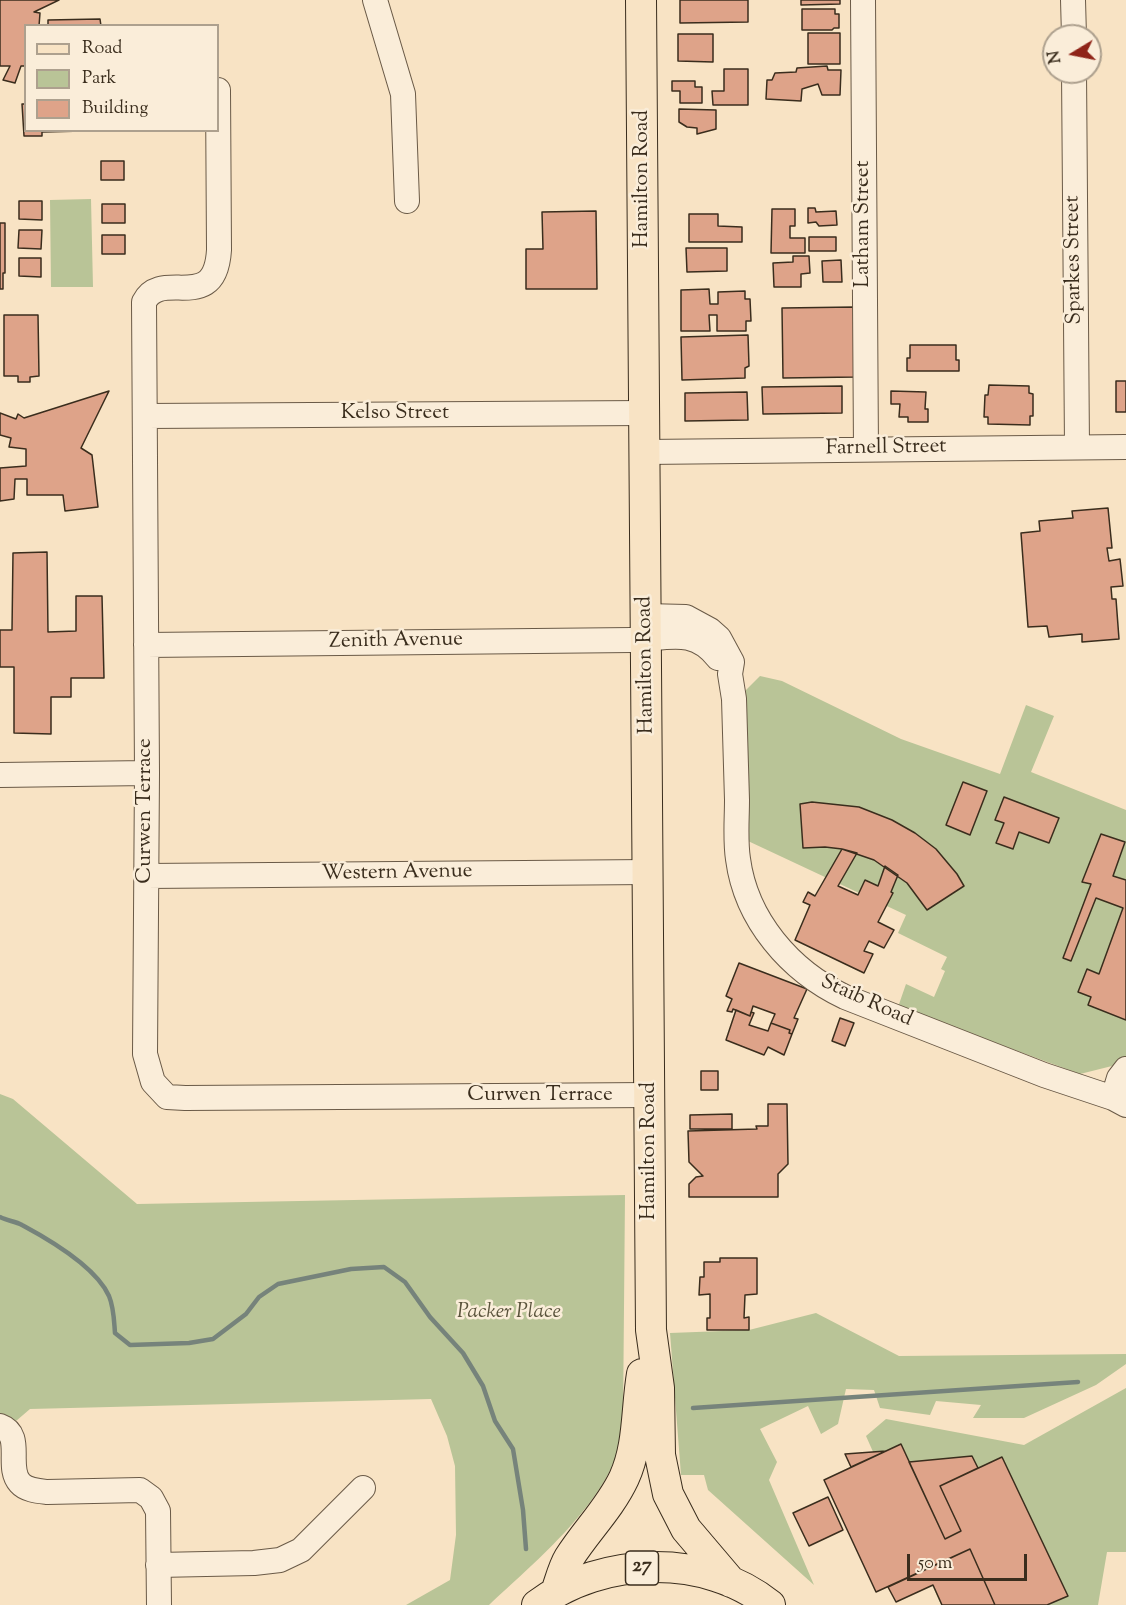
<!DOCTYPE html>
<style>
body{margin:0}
#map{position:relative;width:1126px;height:1605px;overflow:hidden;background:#f8e3c4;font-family:"Sorts Mill Goudy",serif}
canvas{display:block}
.legend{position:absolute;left:24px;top:24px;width:195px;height:108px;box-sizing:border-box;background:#faedd9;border:2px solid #ada08e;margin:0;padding:8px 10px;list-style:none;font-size:18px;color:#3a2d1d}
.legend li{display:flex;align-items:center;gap:12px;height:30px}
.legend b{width:30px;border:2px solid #ada08e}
.north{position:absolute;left:1042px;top:24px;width:60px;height:60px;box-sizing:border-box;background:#faedd9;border:2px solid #ada08e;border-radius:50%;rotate:260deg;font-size:16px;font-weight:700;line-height:24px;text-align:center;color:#3a2d1d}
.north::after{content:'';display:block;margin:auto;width:21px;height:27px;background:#8f2418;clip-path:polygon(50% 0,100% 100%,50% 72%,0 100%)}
.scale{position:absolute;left:907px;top:1554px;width:120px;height:27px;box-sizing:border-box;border:3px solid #3a2d1d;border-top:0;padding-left:8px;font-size:18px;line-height:21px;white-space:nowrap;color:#3a2d1d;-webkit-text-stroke:4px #faedd9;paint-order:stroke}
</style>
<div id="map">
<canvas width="1126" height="1605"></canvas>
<ul class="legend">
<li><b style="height:8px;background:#f8e3c4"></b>Road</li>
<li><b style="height:16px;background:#b9c497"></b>Park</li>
<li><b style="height:16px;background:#dea389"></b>Building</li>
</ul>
<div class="north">N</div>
<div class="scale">50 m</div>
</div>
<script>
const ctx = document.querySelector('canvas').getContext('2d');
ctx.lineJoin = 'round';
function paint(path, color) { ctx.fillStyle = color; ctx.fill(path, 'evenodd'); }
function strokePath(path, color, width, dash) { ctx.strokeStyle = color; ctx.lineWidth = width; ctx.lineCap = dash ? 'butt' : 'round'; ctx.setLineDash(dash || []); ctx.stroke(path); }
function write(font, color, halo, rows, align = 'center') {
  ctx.font = font + ' "Sorts Mill Goudy",serif'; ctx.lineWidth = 5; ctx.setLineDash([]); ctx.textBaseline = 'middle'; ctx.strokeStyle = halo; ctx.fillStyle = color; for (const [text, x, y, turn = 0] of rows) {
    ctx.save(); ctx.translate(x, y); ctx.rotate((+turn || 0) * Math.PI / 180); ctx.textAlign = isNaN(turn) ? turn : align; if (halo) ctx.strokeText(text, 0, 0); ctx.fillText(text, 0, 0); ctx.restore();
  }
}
const green = new Path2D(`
 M91,199L93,287H51L50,200Z
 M760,676L782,681L901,739L1000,774L1026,705L1054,716L1031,772L1126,810V1058L1120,1064L1080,1074L898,1007L906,984L934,997L945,971L941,969L947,957L898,933L906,915L748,841L743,693Z
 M0,1094L13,1099L137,1204L625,1195L623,1419C621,1430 621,1441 618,1451C600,1508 532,1565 489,1605H406L450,1580L456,1535L455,1466L447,1436L431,1399L30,1409L16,1421L0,1414Z
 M816,1313L899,1356L1126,1354V1364L1096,1385L1024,1418H973L981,1405L936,1401L930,1415L880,1408L874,1390L846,1389L838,1424L821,1434L808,1406L760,1429L777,1462L769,1480L814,1585L708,1490L704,1475H681L670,1333L749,1330Z
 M1126,1388V1552H1107L1098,1605H941L866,1436L886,1419L1024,1445Z`);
const stream = new Path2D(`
 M0,1217C7,1221 15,1221 22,1225C50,1240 96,1267 109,1296C114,1308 114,1321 115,1333L130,1345L189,1343L213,1339L246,1314L259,1297L278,1284L351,1269L384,1267L405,1282L430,1317L463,1353L483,1386L495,1421L513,1449L523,1510L526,1549
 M693,1408L1078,1382`);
const building = new Path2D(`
 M0,0H59L34,12L40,13L39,26H26V66H21L15,83L3,80L10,66H0Z
 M680,0H748V22L680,23Z
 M801,0H840V4L801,5Z
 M802,9H835V14H839V28H834L832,30H802Z
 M100,19L101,26H48V20Z
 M808,33H840V64H808Z
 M678,34H713V62L678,61Z
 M827,66L828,70H841L840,95H822L818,84L802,89L801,101L766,99L767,80H772L775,73L796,72L797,68Z
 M724,69H748V105H713L712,91H724Z
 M672,81H695V87H702V103H680V91H672Z
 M22,104H26V130L84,131L42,132V136H24Z
 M679,109L716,110V129L697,134V128L687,127L679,122Z
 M101,161H124V180H101Z
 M19,201H42V220L19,219Z
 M102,204H125V223H102Z
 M808,208H815L816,212L836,211L837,225L819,226L816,222L808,223Z
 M772,209H795V226H790V238H805V253H771Z
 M596,211L597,289H526V249H543L542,212Z
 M689,214H718V226L742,227V242H689Z
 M0,223H5V273H3V289H0Z
 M19,230H42L41,249L18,248Z
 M102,235H125V254H102Z
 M809,237H836V251H809Z
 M686,248H727V271L687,272Z
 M793,256H809L810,273L801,274V287H774L773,263L793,262Z
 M19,258H41V277L19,276Z
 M841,260L842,282H823L822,261Z
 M709,289L710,304H718V292L745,291V299H750L751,321H746V331H717V315H709L710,331H681V290Z
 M855,307L856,377L783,378L782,308Z
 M4,315H38L39,376L30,377V382H18V376H4Z
 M748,335L749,366L745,368V378L682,380L681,337Z
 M910,345H956V360H959V371H907V358H910Z
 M1116,381H1126V412H1116Z
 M989,385L1029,386V393L1033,394V416H1030V425L988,424V417H984L985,395H988Z
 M842,386V413L763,414L762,387Z
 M109,391L81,448L92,455L98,507L65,511L63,495H27V479H15L14,499L0,501V468L26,466V449L9,447L11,438L0,435V413L16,419L18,414L24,418Z
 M891,391L926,392L925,409H928V422H908V417H899L900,404H891Z
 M747,392L748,420L685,421V393Z
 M1108,508L1112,548H1107L1109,561L1120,559L1123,586L1111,587L1112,599H1116L1119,639L1082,642V634L1049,637L1047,626L1028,627L1021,533L1040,531L1039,521L1073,518L1072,511Z
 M47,552L48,632L76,631V596H102L104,678H71V697H51V734L14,733V667H0V630H12L13,553Z
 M963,782L987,791L970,835L946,825Z
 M1004,797L1059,818L1049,843L1019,832L1013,849L996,843L1004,823L995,820Z
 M812,802L859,807L892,820L915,833L936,849L957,874L964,886L927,910L907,883L874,860L842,849L825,847L803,848L800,804Z
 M1101,834L1125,842L1113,876L1126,880V1020L1088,1005L1091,997L1078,992L1087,969L1099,974L1123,908L1096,898L1071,961L1063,958L1091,884L1082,882Z
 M842,849L857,853L838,886L858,895L865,880L878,886L885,866L898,875L891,892L893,893L878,922L894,930L884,948L869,941L864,951L873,954L864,973L795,940L810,905L803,902L808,892L815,896Z
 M739,963L807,989L794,1018L798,1019L792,1034L789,1033L790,1030L771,1023L775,1014L753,1006L750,1016L733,1009L732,1012L727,1011L732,999L726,996Z
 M736,1010L750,1016L751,1012L754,1013L749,1025L768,1031L771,1023L790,1030L789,1033L792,1034L784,1055L768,1047L764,1055L726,1040Z
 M840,1018L854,1023L845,1046L832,1041Z
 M701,1071H718V1090H701Z
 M768,1104H787L788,1164L778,1174V1197H689V1184L696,1177L703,1176L689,1162L688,1131L757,1129L756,1126H768Z
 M732,1114V1129H690V1115Z
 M720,1258H757V1294L745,1295L744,1318L749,1317V1330H707V1318H710V1294L699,1295L700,1277H704V1262H720Z
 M901,1444L945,1539L961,1531L940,1486L1002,1457L1068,1596L1047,1605H995L970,1549L876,1592L824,1480Z
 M886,1451L851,1467L845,1454Z
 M972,1456L978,1468L940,1486L961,1531L945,1539L909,1462Z
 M828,1497L843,1530L809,1546L793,1513Z
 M970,1549L995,1605H942L933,1585L896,1602L888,1587Z`);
const minor = new Path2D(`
 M375,0L403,94L407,201
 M863,0L866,449
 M1073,0L1074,36
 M1074,72L1077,447
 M218,90L219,250C215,316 161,267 144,302L147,773L145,1054L153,1082L167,1097L185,1098L650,1095
 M146,416L645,413
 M645,452L1126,447
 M646,616L686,617L710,630L719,638L732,662L730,674L734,699C735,733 736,766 737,800C737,819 735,839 738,859C746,920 790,971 845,997L1044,1075L1113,1098L1126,1105
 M146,645L632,640C667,639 693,626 718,658
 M0,775L147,773
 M146,876L649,872
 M1113,1098L1119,1078L1126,1069
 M0,1426C25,1435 5,1467 20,1483C26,1490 38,1491 47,1492L140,1490L151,1498L158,1511L159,1605
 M158,1565L254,1563L280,1560L301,1550L363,1488`);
const major = new Path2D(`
 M641,0L651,1330L659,1388L660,1455L668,1494L686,1529L731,1582
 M556,1592C560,1581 563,1568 569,1558C586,1531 610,1508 624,1478C639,1445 636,1410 642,1374
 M537,1605C602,1556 706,1553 770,1605`);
const shields = [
 [642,1568,33]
];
const shieldNames = [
 ["27",642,1568]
];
const streetNames = [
 ["Hamilton Road",643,179,-90],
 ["Latham Street",864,224,-90],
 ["Sparkes Street",1075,260,-91],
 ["Kelso Street",395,414],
 ["Farnell Street",886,449,-1],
 ["Zenith Avenue",396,642,-1],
 ["Hamilton Road",647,665,-91],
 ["Curwen Terrace",146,811,-90],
 ["Western Avenue",397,874,-1],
 ["Staib Road",866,1002,24],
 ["Curwen Terrace",540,1096],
 ["Hamilton Road",650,1151,-90]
];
const parkNames = [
 ["Packer Place",509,1313]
];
paint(green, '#b9c497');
strokePath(stream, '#76837b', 4.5);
paint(building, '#dea389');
strokePath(building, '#3a2d1d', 1.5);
strokePath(minor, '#6a5a47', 26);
strokePath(major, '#3a2d1d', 32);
strokePath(minor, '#faedd9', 24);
strokePath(major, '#f8e3c4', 30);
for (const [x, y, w] of shields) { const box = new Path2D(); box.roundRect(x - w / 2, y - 17, w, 34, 4.5); ctx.fillStyle = '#faedd9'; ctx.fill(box); strokePath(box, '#3a2d1d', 1.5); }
write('bold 20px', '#3a2d1d', null, shieldNames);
write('21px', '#3a2d1d', '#faedd9', streetNames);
write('italic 21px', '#5a533c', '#faedd9', parkNames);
</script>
